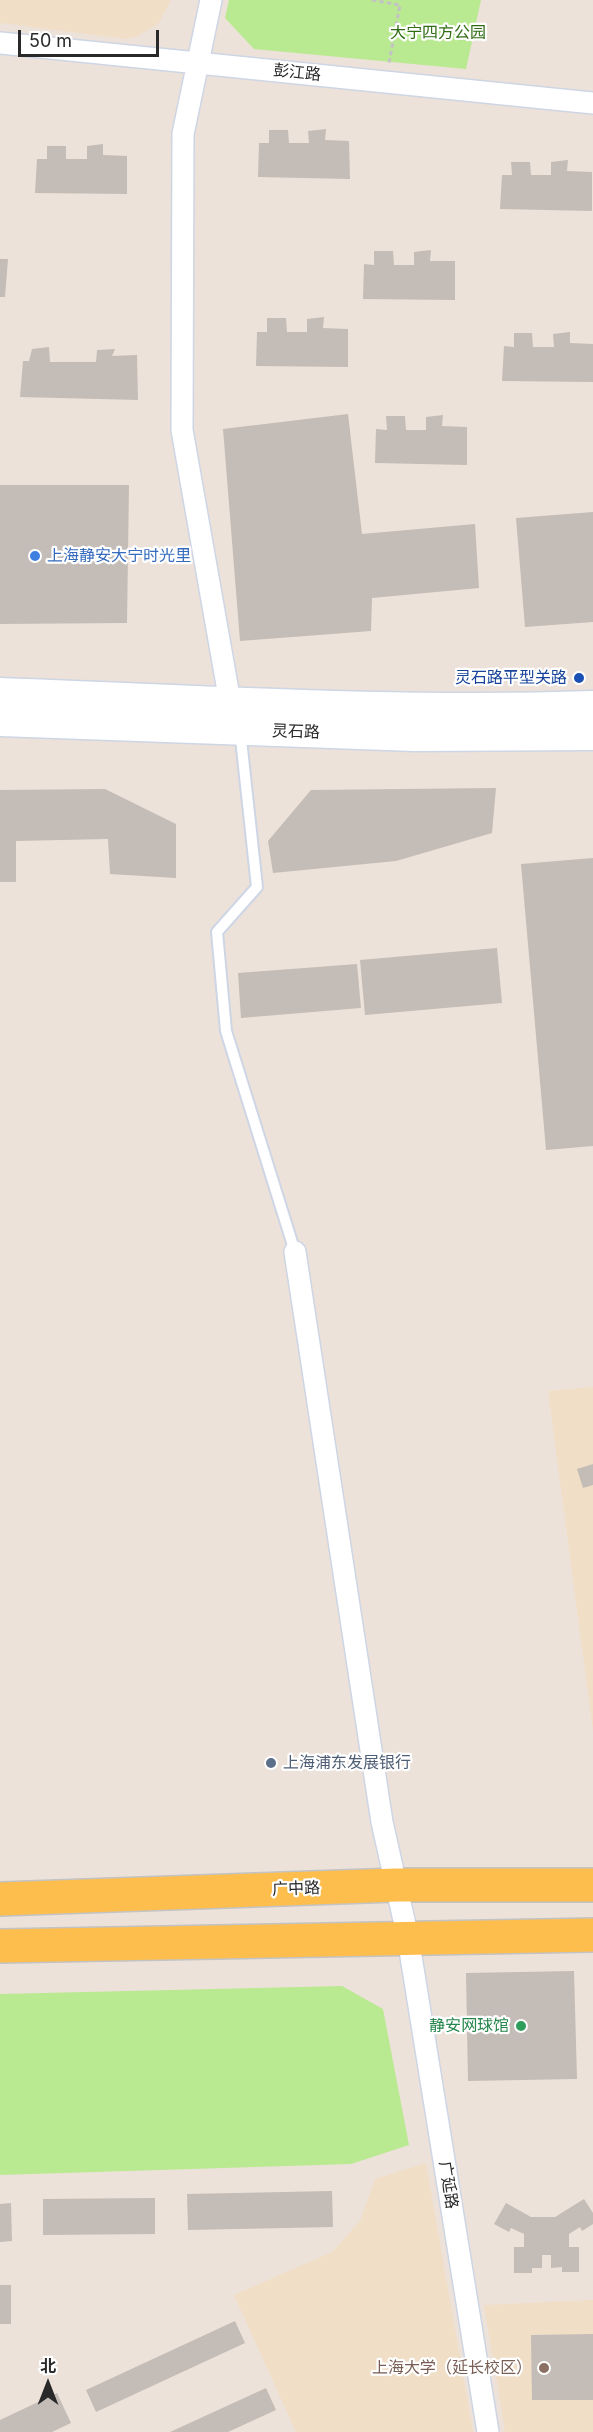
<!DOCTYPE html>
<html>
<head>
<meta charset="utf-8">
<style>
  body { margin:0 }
  #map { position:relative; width:593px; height:2432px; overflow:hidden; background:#ede2d9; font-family:Inter,"Noto Sans SC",sans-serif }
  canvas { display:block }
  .north { position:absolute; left:18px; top:2354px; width:60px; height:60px; -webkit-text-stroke:4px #fff; paint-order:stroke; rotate:0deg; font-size:16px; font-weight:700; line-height:24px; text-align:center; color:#292929 }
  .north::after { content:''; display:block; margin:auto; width:21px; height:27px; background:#292929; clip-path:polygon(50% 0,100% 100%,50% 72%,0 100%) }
  .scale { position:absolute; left:18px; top:30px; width:141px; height:27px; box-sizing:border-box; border:3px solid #292929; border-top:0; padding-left:8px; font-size:18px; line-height:21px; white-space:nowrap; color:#292929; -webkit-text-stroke:4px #fff; paint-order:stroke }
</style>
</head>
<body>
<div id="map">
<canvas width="593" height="2432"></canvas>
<div class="north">北</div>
<div class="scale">50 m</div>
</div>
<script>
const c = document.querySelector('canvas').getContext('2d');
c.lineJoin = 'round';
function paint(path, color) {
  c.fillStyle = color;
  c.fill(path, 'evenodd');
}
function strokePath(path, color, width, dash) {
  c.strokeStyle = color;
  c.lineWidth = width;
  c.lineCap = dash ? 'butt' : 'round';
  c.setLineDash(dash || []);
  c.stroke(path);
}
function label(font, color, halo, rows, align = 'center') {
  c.font = font + ' Inter,"Noto Sans SC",sans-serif';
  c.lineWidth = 4.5;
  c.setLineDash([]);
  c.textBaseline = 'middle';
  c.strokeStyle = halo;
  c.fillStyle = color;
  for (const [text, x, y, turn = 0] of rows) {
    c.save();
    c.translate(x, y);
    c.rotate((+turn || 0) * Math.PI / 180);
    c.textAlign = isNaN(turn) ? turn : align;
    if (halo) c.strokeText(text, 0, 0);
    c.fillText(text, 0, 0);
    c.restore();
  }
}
const education = new Path2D(`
  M0 0H171L159 23 138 36 127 39 0 23Z
  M593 1387V1731L548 1391Z
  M426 2163 473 2432H296L234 2295 332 2252 360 2221 375 2179Z
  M593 2300V2432H505L484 2305Z`);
const green = new Path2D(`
  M229 0H481L466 69 254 49 225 18Z
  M342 1986 383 2009 409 2145 351 2164 0 2175V1994Z`);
const building = new Path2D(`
  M326 129 325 140 349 141 350 179 258 177 259 143H269V130H288L289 143H309L308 131Z
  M103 144V155L127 156V194L35 193 37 159H47V146H66V159H87V146Z
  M568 160 567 171 592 172V211L500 209 502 175H512L511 162H530L531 175H551V162Z
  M431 250 430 261H455V300L363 299 364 264 374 265V251H393L394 265H414V252Z
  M0 259H8L5 297H0Z
  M324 317 323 328 348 329V367L256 366 257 332H267V318H286L287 332H307V319Z
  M570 332V343L593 344V382L502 381 504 346 514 347V333H532L533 347H554L553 334Z
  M49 347 50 362H96L97 350 115 349 112 356 137 355 138 400 20 397 23 361H29L32 349Z
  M348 414 362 534 475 524 479 588 372 598 371 631 240 641 223 429Z
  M443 415 442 426 467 427V465L375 463 376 429 387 430 386 416H405L406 430H426V417Z
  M0 485H129L127 623 0 624Z
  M593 512V622L525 627 516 518Z
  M496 788 492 833 396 861 273 873 268 841 311 790Z
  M105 789 176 824V878L110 874 108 839 16 841V882H0V790Z
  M593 858V1146L546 1150 521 864Z
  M497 948 502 1003 365 1015 360 960Z
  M357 964 361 1008 241 1018 238 973Z
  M593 1464V1485L583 1488 577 1469Z
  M574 1971 577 2079 468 2081 466 1973Z
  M332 2191 333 2227 188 2230 187 2194Z
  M155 2198V2234L43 2235V2199Z
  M584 2199 593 2213V2224L582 2231 580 2227 569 2234V2247H579V2272H562V2267L551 2268V2255H542V2268H532V2273H514V2247H524V2234L511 2228 509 2232 494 2224 506 2203 531 2217H555Z
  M11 2203 12 2241 0 2242V2204Z
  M0 2285H11V2324H0Z
  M235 2321 245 2343 96 2412 86 2390Z
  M593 2334V2400H532L531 2335Z
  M266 2388 276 2410 228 2432H170Z
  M57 2393 71 2423 52 2432H0V2420Z`);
const path = new Path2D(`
  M372 0 400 5 389 63`);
const lane = new Path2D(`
  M240 730 257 887 217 932 226 1031 295 1252`);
const street = new Path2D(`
  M211 0 183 134 182 430 230 702
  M0 43 593 103
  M295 1252 382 1822 408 1938 488 2432`);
const secondary = new Path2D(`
  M0 693C197 700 396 713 593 706
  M0 721 414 736 593 735`);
const primary = new Path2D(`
  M0 1899 396 1885H593
  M0 1946 593 1935`);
const markers = [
  [35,556,6,"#3f7fe0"],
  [579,678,6,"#1a4fb4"],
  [271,1763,6,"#5c6f8a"],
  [521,2026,6,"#2e9e5b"],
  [544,2368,6,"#8d6e63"]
];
const parkNames = [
  ["大宁四方公园",438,33]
];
const streetNames = [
  ["彭江路",297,73,6],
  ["灵石路",296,732,2],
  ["广中路",296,1889,-2],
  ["广延路",448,2185,81]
];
const shopNames = [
  ["上海静安大宁时光里",47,556]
];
const transitNames = [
  ["灵石路平型关路",567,678]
];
const serviceNames = [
  ["上海浦东发展银行",283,1763]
];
const leisureNames = [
  ["静安网球馆",509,2026]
];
const educationNames = [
  ["上海大学（延长校区）",532,2368]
];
paint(education, '#f0dec7');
paint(green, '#b9e990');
paint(building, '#c4bcb6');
strokePath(lane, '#ced5e4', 14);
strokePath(street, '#ced5e4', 24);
strokePath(secondary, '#ced5e4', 33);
strokePath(primary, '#c3c3c3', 36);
strokePath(path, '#c3c3c3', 3, [4.5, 3]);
strokePath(lane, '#fff', 10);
strokePath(street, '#fff', 21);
strokePath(secondary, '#fff', 30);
strokePath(primary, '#fdbe4e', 33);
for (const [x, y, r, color] of markers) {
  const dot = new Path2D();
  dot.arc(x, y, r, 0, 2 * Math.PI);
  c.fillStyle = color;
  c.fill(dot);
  strokePath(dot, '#fff', 2);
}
label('16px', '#316c13', '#fff', parkNames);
label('16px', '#292929', '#fff', streetNames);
label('16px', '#366cbe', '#fff', shopNames, 'left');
label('16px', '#164399', '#fff', transitNames, 'right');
label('16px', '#4e5e75', '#fff', serviceNames, 'left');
label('16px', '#27864d', '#fff', leisureNames, 'right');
label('16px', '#785e54', '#fff', educationNames, 'right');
</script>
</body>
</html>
